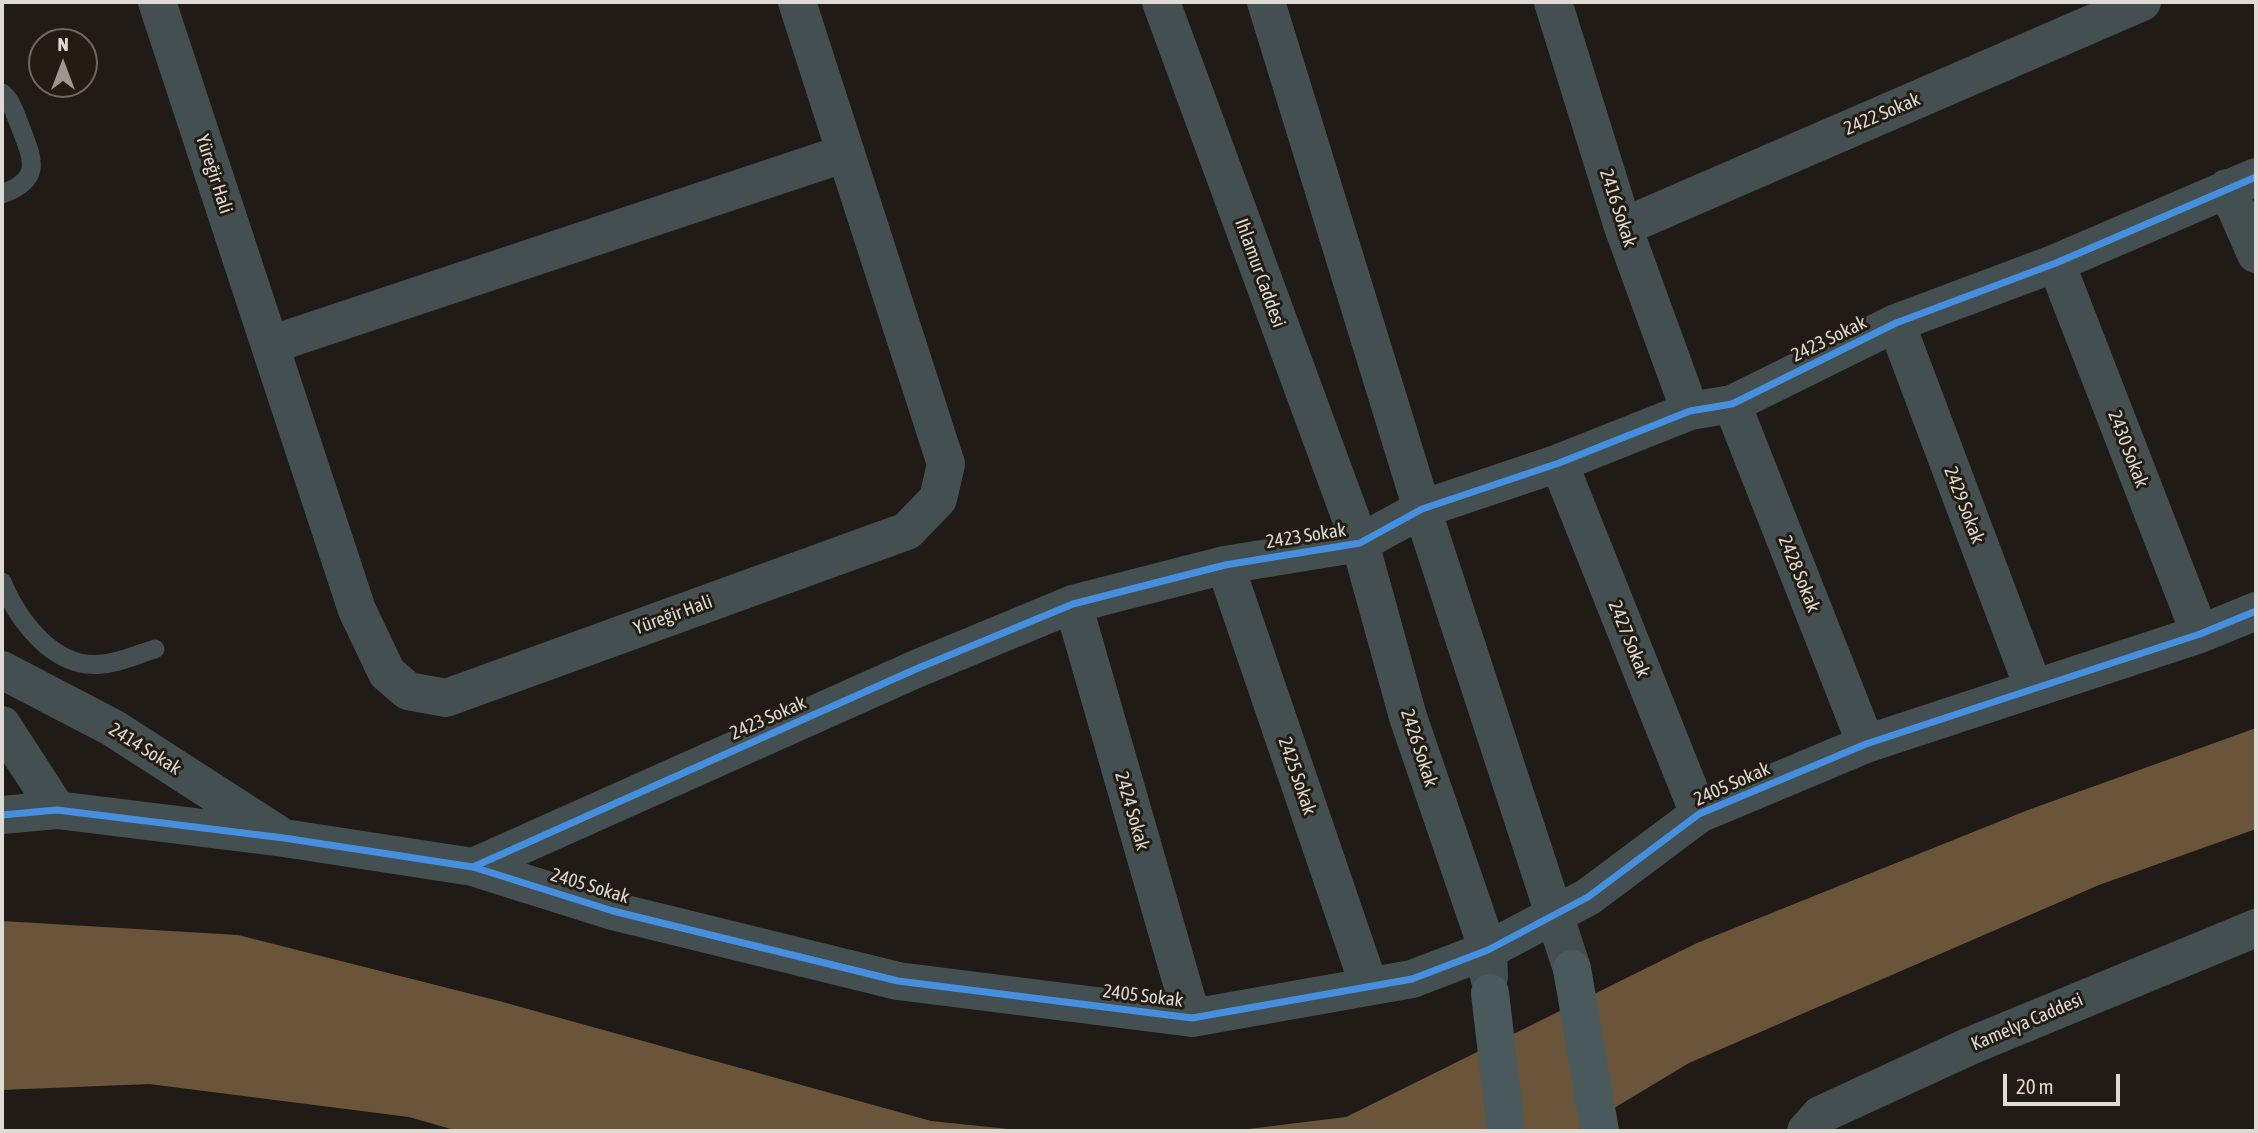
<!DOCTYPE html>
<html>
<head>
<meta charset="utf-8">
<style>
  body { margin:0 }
  #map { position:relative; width:2258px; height:1133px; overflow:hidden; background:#201b16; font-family:"Asap Condensed",sans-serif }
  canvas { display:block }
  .frame { position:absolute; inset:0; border:4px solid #dedad4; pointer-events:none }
  .north { position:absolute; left:28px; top:28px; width:70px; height:70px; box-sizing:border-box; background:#231c13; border:2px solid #6e6860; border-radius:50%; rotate:0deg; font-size:19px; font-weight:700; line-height:28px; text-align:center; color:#dedad4 }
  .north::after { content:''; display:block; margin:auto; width:24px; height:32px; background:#9c9792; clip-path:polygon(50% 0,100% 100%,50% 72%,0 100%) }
  .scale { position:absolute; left:2003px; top:1074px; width:117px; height:32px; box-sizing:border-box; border:4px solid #dedad4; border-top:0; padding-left:9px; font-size:21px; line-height:24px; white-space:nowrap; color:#dedad4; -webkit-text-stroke:5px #231c13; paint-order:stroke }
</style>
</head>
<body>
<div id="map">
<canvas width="2258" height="1133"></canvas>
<div class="frame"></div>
<div class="north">N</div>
<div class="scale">20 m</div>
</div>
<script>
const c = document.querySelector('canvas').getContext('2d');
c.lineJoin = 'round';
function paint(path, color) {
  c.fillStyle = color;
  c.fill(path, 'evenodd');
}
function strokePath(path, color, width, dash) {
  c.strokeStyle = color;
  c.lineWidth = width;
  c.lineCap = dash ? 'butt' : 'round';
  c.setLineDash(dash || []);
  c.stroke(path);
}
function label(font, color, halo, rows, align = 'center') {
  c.font = font + ' "Asap Condensed",sans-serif';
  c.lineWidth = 6;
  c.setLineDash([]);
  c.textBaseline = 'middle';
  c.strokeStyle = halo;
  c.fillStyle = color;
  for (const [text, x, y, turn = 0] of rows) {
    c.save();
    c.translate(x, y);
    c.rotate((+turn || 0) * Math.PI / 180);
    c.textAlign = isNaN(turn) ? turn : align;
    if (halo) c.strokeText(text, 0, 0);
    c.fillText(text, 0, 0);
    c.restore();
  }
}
const water = new Path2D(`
  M2256 728V829L2099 885 1689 1063 1576 1131H1232L1346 1117 1697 943 2028 810Z
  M2 921 238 935 499 1001 931 1121 1028 1131H458L409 1117 149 1084 2 1090Z`);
const service = new Path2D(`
  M2 93C12 101 15 114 20 126 33 160 43 179 2 194
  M2 582C18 620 54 670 102 664 119 663 138 654 155 649`);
const minor = new Path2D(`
  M157 2 357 610 387 673 408 691 446 698 907 531 938 499 946 464 797 2
  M1161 2 1360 543 1408 717 1488 950 1489 977
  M1266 2 1422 509 1572 969
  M1553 2 1623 227 1690 411
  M2227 188 2256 254
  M1623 227 2142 2
  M2056 263 2200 634
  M1896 323 2033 687
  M270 345 846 153
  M1732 404 1866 744
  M1559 463 1699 814
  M1225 565 1369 986
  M1073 604 1192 1018
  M2 670 113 728 276 833
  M2 725 57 810
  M2 815 57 810 284 838 473 867 613 911 898 981 1192 1018 1412 979 1488 950 1588 897 1699 814 1866 744 2200 634 2256 611
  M473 867 916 669 1073 604 1225 565 1360 543 1422 509 1559 463 1690 411 1732 404 1896 323 2056 263 2256 177`);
const tertiary = new Path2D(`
  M1806 1131 1820 1115 1970 1046 2256 928`);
const secondary = new Path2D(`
  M1572 969 1600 1131
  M1490 993 1506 1131`);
const cycleway = new Path2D(`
  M2 815 57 810 284 838 473 867 613 911 898 981 1192 1018 1412 979 1488 950 1588 897 1699 814 1866 744 2200 634 2256 611
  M473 867 916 669 1073 604 1225 565 1360 543 1422 509 1559 463 1690 411 1732 404 1896 323 2056 263 2256 177`);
const streetNames = [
  ["2422 Sokak",1882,114,-23],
  ["Yüreğir Hali",214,174,72],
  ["2416 Sokak",1618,208,72],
  ["Ihlamur Caddesi",1260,273,70],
  ["2423 Sokak",1829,339,-26],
  ["2430 Sokak",2128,449,69],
  ["2429 Sokak",1964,505,69],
  ["2423 Sokak",1306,536,-9],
  ["2428 Sokak",1799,574,68],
  ["Yüreğir Hali",673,615,-20],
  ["2427 Sokak",1629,639,68],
  ["2423 Sokak",768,718,-24],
  ["2426 Sokak",1419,748,72],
  ["2414 Sokak",145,749,32],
  ["2425 Sokak",1297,776,71],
  ["2405 Sokak",1732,784,-24],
  ["2424 Sokak",1132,811,74],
  ["2405 Sokak",590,886,17],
  ["2405 Sokak",1143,996,7],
  ["Kamelya Caddesi",2027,1022,-23]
];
paint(water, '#6a553a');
strokePath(service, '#434f50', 19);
strokePath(minor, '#434f50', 38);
strokePath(tertiary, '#434f50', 38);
strokePath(secondary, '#4a5a5c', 38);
strokePath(cycleway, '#468fdf', 7);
label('19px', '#dedad4', '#231c13', streetNames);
</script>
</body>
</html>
